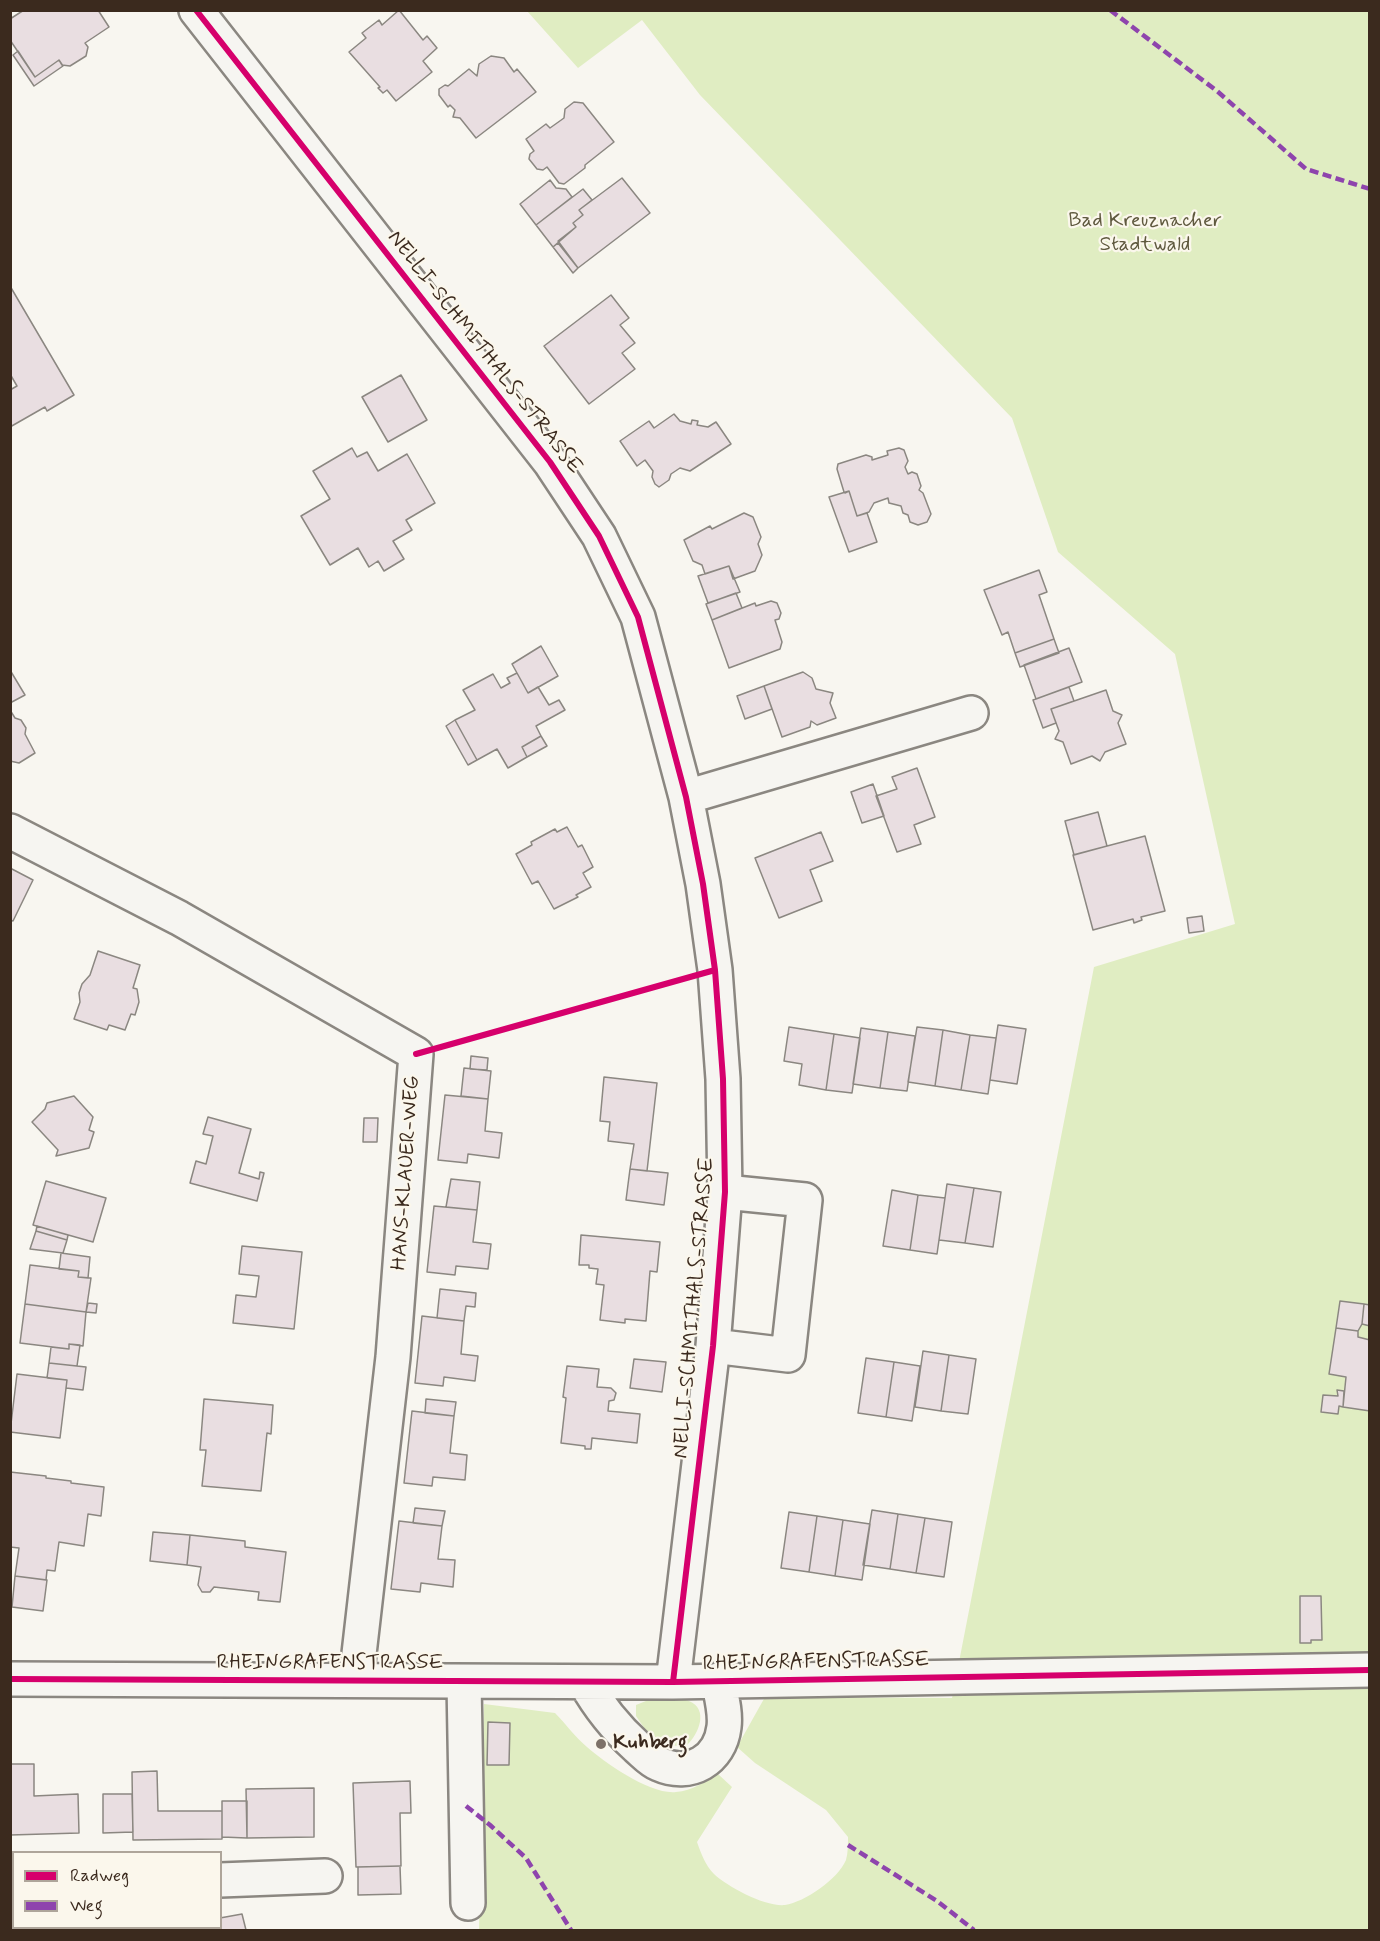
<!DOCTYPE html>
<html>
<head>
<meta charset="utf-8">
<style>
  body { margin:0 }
  #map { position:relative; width:1380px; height:1941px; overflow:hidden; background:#f8f6f0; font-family:Mynerve,sans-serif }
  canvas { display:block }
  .frame { position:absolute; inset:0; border:12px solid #3b2a1e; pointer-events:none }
  .legend { position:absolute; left:12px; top:1851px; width:210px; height:78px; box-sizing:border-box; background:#fbf7ec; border:2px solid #aea59a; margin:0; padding:8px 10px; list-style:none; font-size:18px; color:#3b2a1e }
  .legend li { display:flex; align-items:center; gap:12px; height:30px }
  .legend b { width:30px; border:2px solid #aea59a }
</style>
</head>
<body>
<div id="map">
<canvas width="1380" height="1941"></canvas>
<div class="frame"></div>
<ul class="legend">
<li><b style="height:8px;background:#d6006c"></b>Radweg</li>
<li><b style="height:8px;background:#8e44ad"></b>Weg</li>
</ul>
</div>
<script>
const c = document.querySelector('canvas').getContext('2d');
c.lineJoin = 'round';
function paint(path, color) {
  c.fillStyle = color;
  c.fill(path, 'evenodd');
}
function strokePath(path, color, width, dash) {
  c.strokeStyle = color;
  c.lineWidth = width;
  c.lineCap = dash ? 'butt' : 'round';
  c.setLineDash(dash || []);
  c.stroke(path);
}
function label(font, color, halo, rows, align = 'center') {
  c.font = font + ' Mynerve,sans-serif';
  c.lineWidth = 4.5;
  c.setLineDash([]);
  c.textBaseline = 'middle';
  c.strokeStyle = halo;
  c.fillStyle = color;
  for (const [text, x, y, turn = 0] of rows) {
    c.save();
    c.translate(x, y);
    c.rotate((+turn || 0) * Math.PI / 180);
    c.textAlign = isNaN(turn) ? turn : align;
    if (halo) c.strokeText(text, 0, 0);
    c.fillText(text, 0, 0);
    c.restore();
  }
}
const green = new Path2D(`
  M527 11H1369V1930H479L484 1704 555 1713C566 1724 575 1737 587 1747 605 1763 651 1795 676 1792 692 1791 706 1781 718 1774L732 1787 697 1842C701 1853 705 1865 714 1874 728 1887 765 1907 785 1905 805 1902 838 1879 846 1860 848 1853 848 1844 848 1837L826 1810 755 1763 737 1747 765 1697 952 1698 1094 967 1235 924 1175 654 1058 552 1012 418 700 95 642 20 578 68Z
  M656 1697C666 1698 679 1697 689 1701 709 1709 699 1734 687 1745L670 1746 647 1732 636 1716V1705Z`);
const building = new Path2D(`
  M24 10H98L109 27 85 43 88 47 86 56 70 66 62 65 59 60 35 77 10 40V19Z
  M399 10 423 40 427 36 437 48 423 61 432 72 396 101 387 90 383 93 378 88 380 87 349 52 366 38 362 33 379 20 382 25Z
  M18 51 35 77 59 60 63 66 34 86 13 55Z
  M491 56 504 58 514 72 517 69 536 92 476 138 460 118 453 117 455 110 450 105 448 107 439 95V89L445 85 448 86 469 69 477 76 479 64Z
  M574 102 583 103 614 142 585 165V168L564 184 559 183 547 167 543 170 537 169 529 159 530 154 534 151 526 139 546 124 550 128 564 118 565 109Z
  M622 178 650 213 578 268 558 241 576 227 573 223 583 215 579 210Z
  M550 180 556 188 566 189 572 197 536 225 520 204Z
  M583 189 592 200 579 210 583 215 573 223 576 227 553 247 536 225Z
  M558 243 578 268 573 273 553 247Z
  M10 286 74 395 47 411 45 407 10 427V390L17 386 10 374Z
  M611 295 629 318 620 325 635 343 622 353 635 369 589 404 544 346Z
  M401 375 427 420 388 442 362 397Z
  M674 414 680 421 691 424 692 420 698 421 697 425 708 427 716 422 731 444 690 471 680 468 671 474 669 480 659 487 655 484 652 477 653 471 645 460 637 466 620 441 649 421 654 428Z
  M352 448 357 457 367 452 378 471 407 454 435 503 406 520 412 530 393 541 404 559 384 571 378 561 369 567 358 548 330 565 301 516 330 499 313 471Z
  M899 448 904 450 908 461 905 467 908 474 912 472 917 474 921 486 919 490 923 493 931 514 927 522 918 525 910 522 908 515 903 513 901 506 889 503 888 498 874 503 869 512 857 516 849 491 845 493 844 492 837 469 838 464 866 455 872 457V460L888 455 887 451Z
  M849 491 857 516 867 513 877 542 849 552 829 497Z
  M744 513 753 517 761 537 758 544 762 555 755 571 733 579 729 566 705 574 702 565 693 561 684 540 710 526 712 529Z
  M729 566 740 592 708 603 698 576Z
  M1039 570 1047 592 1039 595 1054 639 1015 653 1008 632 1002 635 984 590Z
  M736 593 742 608 712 620 706 604Z
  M771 601 777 603 781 613 779 619 775 620 782 642 780 649 729 668 712 620 755 603 756 606Z
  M1054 639 1059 653 1020 667 1015 653Z
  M541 646 558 676 528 693 512 664Z
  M1069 648 1082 682 1036 699 1024 665Z
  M10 670 25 695 10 703Z
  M803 672 812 678 816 689 833 693 830 703 836 718 817 725 811 721 810 727 782 737 764 686Z
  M517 673 528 693 538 687 549 705 559 700 565 710 536 726 541 736 522 747 527 757 508 768 497 749 477 760 455 720 475 710 463 690 493 674 501 688 510 683 507 678Z
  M764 686 772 709 745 719 737 696Z
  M1069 687 1074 701 1051 709 1056 723 1043 728 1033 700Z
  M1106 690 1113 711 1122 715 1118 723 1126 744 1105 752 1100 761 1092 756 1071 764 1063 742 1055 739 1059 731 1051 709Z
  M10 710 15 718 21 720 26 728 25 734 35 753 19 763 10 761Z
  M455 720 477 760 468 765 446 726Z
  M541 736 547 746 527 757 522 747Z
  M917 768 935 817 914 825 921 844 897 852 876 796 897 789 892 777Z
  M873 784 884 816 862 823 851 792Z
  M1098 812 1107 846 1074 855 1065 821Z
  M567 827 578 847 582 845 593 867 583 873 591 887 576 895 578 897 554 909 538 881 532 884 516 854 532 845 531 842 555 829 557 832Z
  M821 832 833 861 810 870 822 901 779 918 755 858Z
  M1145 836 1165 911 1141 917 1142 920 1134 923 1133 919 1093 930 1073 855Z
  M10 868 33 880 13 921 10 920Z
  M1202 916 1204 931 1189 933 1187 918Z
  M98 951 140 965 133 988 137 989 139 1002 135 1015 131 1014 125 1030 109 1025 107 1030 74 1019 80 1002 79 993 82 984 90 975Z
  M998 1025 1026 1029 1017 1084 990 1080Z
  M789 1027 834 1034 826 1090 799 1085 802 1064 784 1061Z
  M917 1027 943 1030 935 1086 908 1082Z
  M861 1028 888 1032 880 1088 853 1084Z
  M943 1030 970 1035 961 1090 935 1086Z
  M888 1032 915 1036 907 1091 880 1088Z
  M834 1034 860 1038 852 1093 826 1090Z
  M970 1035 996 1038 988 1094 961 1090Z
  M471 1056 488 1058 487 1070 470 1069Z
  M464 1068 491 1071 488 1099 461 1096Z
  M604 1077 657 1083 647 1171 630 1169 634 1144 608 1141 610 1122 600 1121Z
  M445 1095 488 1099 485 1131 502 1133 499 1158 468 1154 467 1163 438 1160Z
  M74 1096 93 1117 89 1130 94 1132 89 1148 56 1156 58 1150 32 1122 45 1109 47 1103Z
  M208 1117 251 1129 239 1173 259 1179 260 1172 264 1173 257 1201 190 1183 196 1161 206 1164 213 1136 203 1134Z
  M364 1118H378L377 1142H363Z
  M630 1169 668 1173 664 1205 626 1200Z
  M451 1179 480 1182 477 1210 446 1207Z
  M46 1181 106 1198 93 1242 33 1225Z
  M947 1184 974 1188 965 1243 939 1240Z
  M974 1188 1001 1192 993 1247 965 1243Z
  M892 1190 918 1195 910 1250 883 1246Z
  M918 1195 945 1198 937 1254 910 1250Z
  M434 1206 477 1210 473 1242 491 1244 488 1269 456 1266 455 1275 427 1272Z
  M37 1226 68 1235 67 1240 36 1231Z
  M36 1231 67 1240 63 1253 30 1249Z
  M581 1235 660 1242 657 1272 650 1271 646 1321 625 1319V1323L600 1320 604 1285 596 1284 598 1269 589 1268V1265H579Z
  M242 1246 302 1252 294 1329 233 1323 236 1295 256 1297 259 1276 239 1274Z
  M61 1253 90 1257 88 1278 78 1277 79 1271 59 1269Z
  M30 1265 79 1271 78 1277 91 1278 86 1312 25 1304Z
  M440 1289 476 1293 475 1307 466 1306 464 1321 437 1318Z
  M1340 1301 1364 1304 1362 1324 1358 1331 1336 1328Z
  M88 1303 97 1304 96 1313 86 1312Z
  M25 1304 86 1312 83 1346 69 1344V1349L20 1343Z
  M1364 1304 1370 1305V1326L1362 1324Z
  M422 1316 464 1321 461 1354 478 1356 475 1381 444 1377 443 1386 415 1383Z
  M1336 1328 1358 1331V1337L1370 1340V1411L1343 1407 1346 1377 1329 1374Z
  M69 1344 80 1345 77 1366 49 1363 51 1347 69 1349Z
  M923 1351 949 1355 941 1411 915 1407Z
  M949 1355 976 1359 968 1414 941 1411Z
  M866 1358 894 1362 886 1417 858 1413Z
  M634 1359 666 1362 662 1392 630 1388Z
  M894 1362 920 1366 912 1421 886 1417Z
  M49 1363 86 1367 83 1390 66 1388 67 1380 47 1378Z
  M567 1366 599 1369 597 1387 611 1388 616 1393 614 1400 609 1401 608 1411 640 1414 637 1443 592 1438 591 1449H585V1446L561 1443 566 1398 563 1397Z
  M17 1374 67 1380 60 1438 10 1432Z
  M1337 1390 1344 1391 1343 1407 1339 1406 1338 1414 1321 1412 1323 1395 1338 1396Z
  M204 1399 273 1405 271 1434 267 1433 261 1491 202 1486 206 1450H200Z
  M426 1399 456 1402 454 1416 425 1413Z
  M412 1411 454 1416 450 1453 467 1455 465 1480 433 1477 432 1486 404 1483Z
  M10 1472 46 1476V1478L71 1481V1483L104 1487 101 1516 88 1514 84 1546 59 1542 55 1571 47 1570 46 1580 15 1576 19 1548 10 1547Z
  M415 1508 445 1511 442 1526 413 1523Z
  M872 1510 898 1514 890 1569 863 1565Z
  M789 1512 817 1516 809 1572 781 1568Z
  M898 1514 925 1518 916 1573 890 1569Z
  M817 1516 843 1520 835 1576 809 1572Z
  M925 1518 952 1522 944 1577 916 1573Z
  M843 1520 870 1524 862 1580 835 1576Z
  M399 1521 442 1526 438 1559 455 1560 453 1587 421 1583 420 1592 391 1589Z
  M153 1532 190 1535 187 1565 150 1561Z
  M190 1535 245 1541V1547L286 1552 280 1602 258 1600 259 1592 214 1587 210 1592H202L198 1585 201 1567 187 1565Z
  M15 1576 47 1580 43 1611 12 1607Z
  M1300 1596H1321L1322 1640H1311V1643H1300Z
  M488 1722 510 1723 509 1765H487Z
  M10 1764H34V1796L78 1794 79 1833 10 1835Z
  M157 1771 158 1811H222V1839L133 1840 132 1772Z
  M410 1781 411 1813H400L401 1866 356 1867 353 1783Z
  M314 1788V1837L247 1838 246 1789Z
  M103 1794H132L133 1832 103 1833Z
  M222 1801H247V1838L222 1837Z
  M400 1866 401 1894 358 1895V1867Z
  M242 1914 246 1930H174L187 1928H220V1918Z
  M10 1917H14V1928H66V1930H10Z`);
const path = new Path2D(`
  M447 1045 683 979`);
const minor = new Path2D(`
  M196 10 550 462 599 536 638 617 686 797 703 884 715 970 723 1079 725 1192 713 1346 673 1682
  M686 797 971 713
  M10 831 179 918 416 1054 393 1357 356 1680
  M713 1346 788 1355 805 1200 725 1192
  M10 1679 673 1682 1370 1670
  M464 1682 468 1903
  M585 1682C599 1707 616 1728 637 1747 644 1753 651 1761 659 1764 690 1778 720 1760 724 1727 726 1712 721 1695 718 1680
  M10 1874 14 1875
  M220 1880 325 1876
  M129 1930 130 1928`);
const quiet = new Path2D(`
  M1110 10 1217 91 1306 169 1370 189
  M466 1806 490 1825 526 1858 571 1930
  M848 1845 937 1901 974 1930`);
const cycleway = new Path2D(`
  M196 10 550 462 599 536 638 617 686 797 703 884 715 970 723 1079 725 1192 713 1346 673 1682
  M416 1054 715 970
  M10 1679 673 1682 1370 1670`);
const markers = [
  [601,1744,6,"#7d7168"]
];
const parkNames = [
  ["Bad Kreuznacher",1145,222],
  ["Stadtwald",1145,246]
];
const streetNames = [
  ["NELLI-SCHMITHALS-STRASSE",484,353,52],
  ["HANS-KLAUER-WEG",407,1173,-86],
  ["NELLI-SCHMITHALS-STRASSE",695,1308,-85],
  ["RHEINGRAFENSTRASSE",816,1663,-1],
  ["RHEINGRAFENSTRASSE",330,1664]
];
const poiNames = [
  ["Kuhberg",613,1744]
];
paint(green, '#e0edc2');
paint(building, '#e9dee1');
strokePath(building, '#8b8781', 1.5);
strokePath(minor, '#8b8781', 38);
strokePath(path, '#b3b0ac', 4, [6, 4.5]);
strokePath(minor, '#f6f5f1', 33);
strokePath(quiet, '#8e44ad', 4.5, [9, 4.5]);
strokePath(cycleway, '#d6006c', 6);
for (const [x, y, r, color] of markers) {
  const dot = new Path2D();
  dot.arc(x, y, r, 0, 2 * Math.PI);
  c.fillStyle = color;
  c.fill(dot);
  strokePath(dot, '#fbf7ec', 2);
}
label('21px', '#5f593e', '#fbf7ec', parkNames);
label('21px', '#3b2a1e', '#fbf7ec', streetNames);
label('bold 21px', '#3b2a1e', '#fbf7ec', poiNames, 'left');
</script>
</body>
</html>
